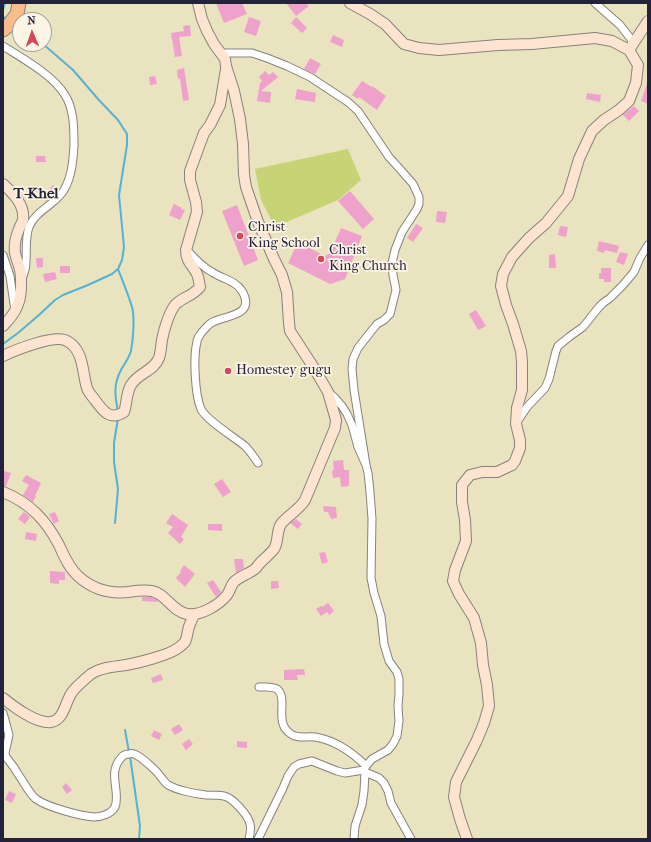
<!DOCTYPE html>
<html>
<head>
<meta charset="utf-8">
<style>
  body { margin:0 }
  #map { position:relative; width:651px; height:842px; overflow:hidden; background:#eae3c0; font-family:"IM FELL French Canon",serif }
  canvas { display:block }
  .frame { position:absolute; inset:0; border:4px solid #22223b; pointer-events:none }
  .north { position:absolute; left:12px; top:12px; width:40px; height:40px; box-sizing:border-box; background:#fcf5e5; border:1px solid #a5a1a1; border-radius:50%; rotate:358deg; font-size:11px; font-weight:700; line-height:16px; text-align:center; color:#22223b }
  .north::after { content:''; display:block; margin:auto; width:14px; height:18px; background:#d1495b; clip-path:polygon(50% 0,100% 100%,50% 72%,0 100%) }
</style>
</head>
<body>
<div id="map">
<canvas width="651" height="842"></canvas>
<div class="frame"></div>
<div class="north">N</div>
</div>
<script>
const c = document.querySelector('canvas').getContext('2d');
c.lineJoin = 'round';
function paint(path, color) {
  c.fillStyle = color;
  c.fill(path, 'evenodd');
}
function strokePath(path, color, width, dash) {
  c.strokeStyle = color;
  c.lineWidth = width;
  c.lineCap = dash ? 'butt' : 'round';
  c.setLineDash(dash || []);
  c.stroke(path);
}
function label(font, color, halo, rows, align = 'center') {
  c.font = font + ' "IM FELL French Canon",serif';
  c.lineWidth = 3.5;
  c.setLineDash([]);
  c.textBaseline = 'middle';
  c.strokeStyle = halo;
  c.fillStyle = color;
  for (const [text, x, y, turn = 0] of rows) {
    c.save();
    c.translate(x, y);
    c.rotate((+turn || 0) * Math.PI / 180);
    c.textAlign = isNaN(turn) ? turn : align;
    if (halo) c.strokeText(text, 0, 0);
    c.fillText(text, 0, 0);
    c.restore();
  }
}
const green = new Path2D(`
  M348 149 361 180 338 200 275 227 261 200 255 169Z`);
const stream = new Path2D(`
  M3 10 5 3
  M3 17 5 18
  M17 26 20 28
  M3 344 18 333 39 315 55 300 63 295 88 285 112 274 118 269 122 260 124 247 119 195 127 145V134L118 120 98 99 73 70 43 44
  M118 412C115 396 113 385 121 370 125 363 129 358 131 351 133 340 135 317 132 307 128 294 123 282 118 269
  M115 523 118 489 114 462V443L118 418
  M125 730 129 752
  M130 756 140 826 139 839`);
const building = new Path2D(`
  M216 3H242L247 14 224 23Z
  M286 3H305L309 6 296 16Z
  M249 17 261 21 256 36 244 32Z
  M296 17 307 28 302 33 291 23Z
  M190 25 191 36 179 37 182 56 175 57 171 33 184 31 183 26Z
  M333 35 344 40 342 47 330 42Z
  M310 58 321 64 315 74 304 69Z
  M184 68 189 100 183 101 180 78 178 79 177 70Z
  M265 71 269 75 273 72 278 77 261 91 271 92 270 103 257 101 260 83 262 81 259 77Z
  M155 76 157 84 150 85 149 77Z
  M362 81 372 87V86L386 96 377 110 359 97 358 99 352 95Z
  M647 84H648V104L641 101Z
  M297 89 316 93 315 102 295 99Z
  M587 93 601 95 600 102 586 99Z
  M634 106 639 111 629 121 623 115Z
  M36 156H45L46 162H36Z
  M53 185 58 190 46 201 42 197Z
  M350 191 374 219 363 229 338 201Z
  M174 204 182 208 181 209 185 210 180 220 169 215Z
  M237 205 258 260 244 266 222 211Z
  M437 211 447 212 445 223 436 222Z
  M416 224 423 228 413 242 407 238Z
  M560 226 568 227 566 237 558 235Z
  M341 228 362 236 345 279 330 284 288 263 298 242 325 256 330 253Z
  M599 241 619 246 617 253 605 250 604 253 597 251Z
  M620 252 628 254 624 265 616 262Z
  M555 254 556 268H549V255Z
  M36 258H43V267L37 268Z
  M60 266H70V273H60Z
  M601 268H611V282H604V279H599V273H601Z
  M55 272 57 279 45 282 43 274Z
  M476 310 486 326 478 330 469 314Z
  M343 460 344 470H349V486L341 487 340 477 333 478 332 471 334 470 333 461Z
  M4 471 11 473 6 486H3V475Z
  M26 475 41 483 35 496H36L33 502 23 495 29 485 22 481Z
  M222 479 231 492 223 497 214 484Z
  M323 506 336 507 337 518 331 519 328 512H324Z
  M24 512 30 517 25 524 18 519Z
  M55 512 59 521 54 524 49 514Z
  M172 514 188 525 181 537 184 539 180 544 168 533 173 527 166 523Z
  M296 519 302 524 298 529 290 523Z
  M208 524H222V531L208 530Z
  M26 532 37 534 36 541 25 539Z
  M325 552 328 562 322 564 319 553Z
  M234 559H243L244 568 236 573Z
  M184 565 195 574 185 587 176 578 181 572 180 571Z
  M50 571 65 572V580H59V584L50 583Z
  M213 580 221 592 216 597 207 583Z
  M271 581H278L279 588 271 589Z
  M142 597H151L157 600V602L142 601Z
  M328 603 334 611 329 615 327 612 321 616 316 609 321 606 322 607Z
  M304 669 305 675H297L298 680H284V670Z
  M161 674 163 680 153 683 151 678Z
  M179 724 183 730 175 735 171 729Z
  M154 730 162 734 159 740 151 736Z
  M189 739 193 744 186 750 182 744Z
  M237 741 247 742V748L237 747Z
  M66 783 72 790 67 794 62 787Z
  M9 791 16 794 12 803 5 800Z`);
const street = new Path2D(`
  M595 3 620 25 634 43
  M3 46C22 58 53 75 65 95 74 109 74 129 74 145 73 161 72 176 64 190 55 205 36 210 29 227 24 241 28 256 25 270 24 273 23 276 22 279
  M221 53H252L267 58 287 66 310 77 348 102 358 111 389 157 399 168 413 184 419 197V204L417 209 402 232 395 250 392 263 393 275 396 290 390 314 384 320 377 324 369 334 358 348 353 359 352 369 354 390 366 465
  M187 250C194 258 202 267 212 272 222 279 235 280 242 291 257 317 223 315 211 323 208 325 205 329 202 332 200 335 197 338 197 342 193 357 195 395 201 409 206 420 234 437 245 446 250 451 254 457 258 463
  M3 255 10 276 15 311
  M328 392 335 398 342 406 347 414 352 425 358 447 366 465 368 473 370 492 372 519 371 578 374 593 381 616 384 644 389 661 397 672 399 679V694L398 706 399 721 397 736 393 744 388 750 372 759 366 766 364 770 365 772 379 778 384 783 388 791 391 803 411 839
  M517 422 527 407 545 388 549 379 556 351 558 346 569 337 583 327 599 307 603 303 610 298 623 285 634 272 640 258 648 245
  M259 687C264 687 272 686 277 689 289 698 273 723 291 734 297 739 308 736 315 737 334 740 352 752 366 766
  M3 713 9 735 5 753 6 757C11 763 16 770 20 777 25 784 29 793 36 799 47 807 80 816 94 817 101 817 111 814 115 807 121 792 107 773 121 758 123 755 126 754 129 754 132 753 135 754 138 756 142 758 157 771 160 776 163 779 164 782 168 785 177 790 195 794 206 795 212 795 218 795 224 796 233 798 248 815 250 824 251 828 250 835 249 839
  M258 839 283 788 288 776 294 767 299 764 312 761 337 771 345 773 364 770
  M354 839 355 826 362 805 364 791 365 772`);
const secondary = new Path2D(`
  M350 3 370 14 385 24 404 44 419 48 439 50 498 45 532 44 595 38 612 41 629 50 638 65 636 83 629 101 619 110 604 120 592 131 579 159 568 196 546 223 529 238 512 257 503 274 501 286 506 305 513 324 521 351 522 362V390L517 408 516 424 520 440V448L515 461 512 465 497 472H482L470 475 462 485V502L465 520 466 541 455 570 453 581 459 594 474 618 481 643 483 665 487 685 489 706 484 723 477 740 456 782 454 797 460 819 467 839
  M629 50 648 21
  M3 184C13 193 25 205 23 220 22 223 20 226 19 229 16 236 14 245 15 253 16 259 19 264 20 270 21 274 21 278 21 282 22 301 16 313 3 326
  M3 356C15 350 55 334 67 341 84 350 82 372 87 388 88 392 92 396 95 400 103 411 110 421 124 412 127 404 126 393 131 385 138 373 154 371 159 358 161 352 161 346 162 340 164 329 169 313 175 305 182 297 192 297 200 287 199 283 199 278 197 274 192 264 186 262 186 250L197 212 196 202 190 180V171L204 133 210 125 220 105 226 69
  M3 492C30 503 46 520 59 545 64 556 69 568 78 576 92 589 108 594 128 592 135 591 145 590 152 591 165 593 173 612 187 614 201 616 219 605 227 595 230 591 231 585 234 582 240 576 249 574 255 569 257 567 259 564 261 562 265 558 270 554 274 549 279 541 276 532 281 524 288 515 299 510 305 500L335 428 336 420 328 392 314 368 290 331 289 323 287 292 282 275 274 259 258 222 246 187 244 175 243 144 240 119 234 91 226 66 225 59 214 44 207 31 202 19 198 3
  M3 698C14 707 37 724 51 722 65 720 65 700 73 691 78 685 85 679 91 674 101 667 114 667 126 665 137 663 170 655 178 648 180 647 183 644 185 642 188 636 187 630 190 624 191 621 193 617 195 614`);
const highway = new Path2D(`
  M3 30 8 26 17 14 19 3`);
const markers = [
  [240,236,4,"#d1495b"],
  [321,259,4,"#d1495b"],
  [228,371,4,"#d1495b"]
];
const poiNames = [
  ["Christ",248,228],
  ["King School",248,244],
  ["Christ",329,251],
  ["King Church",329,267],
  ["Homestey gugu",236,371]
];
const neighbourhoodNames = [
  ["T-Khel",36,194]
];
paint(green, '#c7d475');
strokePath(stream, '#55b2d3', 2);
paint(building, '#eea1cb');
strokePath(street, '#86827e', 9);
strokePath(secondary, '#86827e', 12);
strokePath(highway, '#86827e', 15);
strokePath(street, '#fff', 7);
strokePath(secondary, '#fde4d0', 10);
strokePath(highway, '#f9bc8a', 13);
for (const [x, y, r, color] of markers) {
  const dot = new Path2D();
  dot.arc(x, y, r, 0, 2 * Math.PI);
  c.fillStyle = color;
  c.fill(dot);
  strokePath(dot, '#fcf5e5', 1.5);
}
label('14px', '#22223b', '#fcf5e5', poiNames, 'left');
label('bold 15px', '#22223b', '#fcf5e5', neighbourhoodNames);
</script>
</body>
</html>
